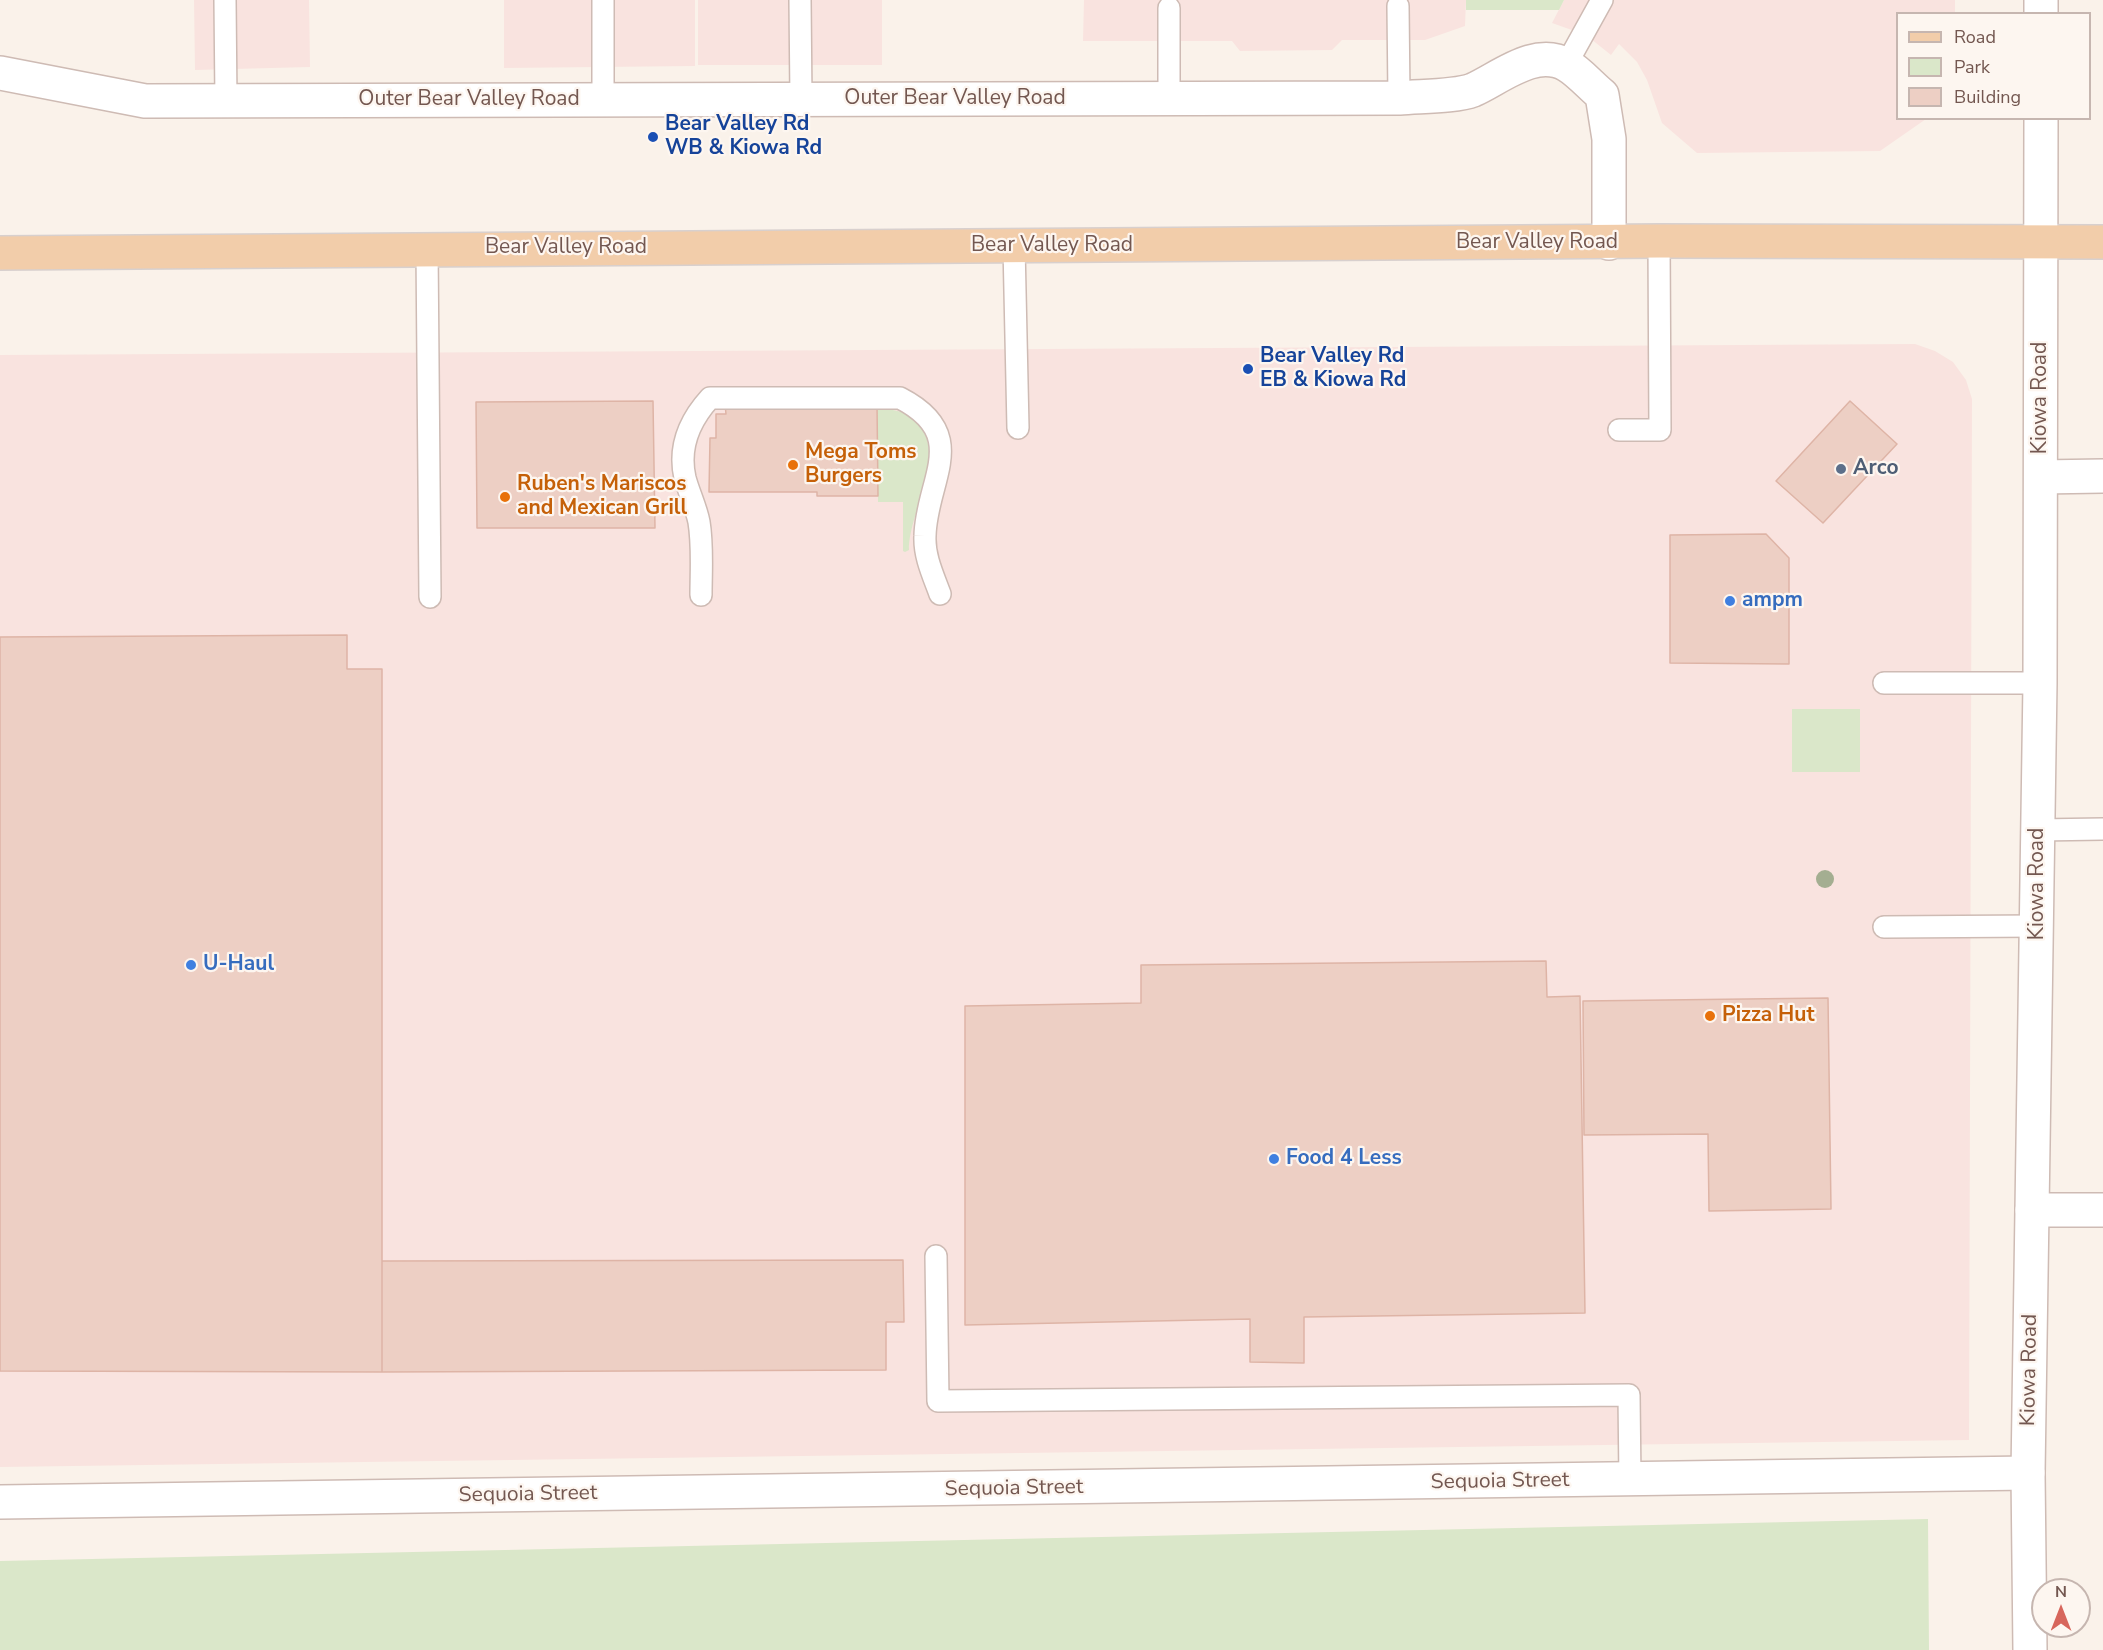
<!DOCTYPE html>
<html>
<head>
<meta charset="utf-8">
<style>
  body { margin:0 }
  #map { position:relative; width:2103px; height:1650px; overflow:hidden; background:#faf2ea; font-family:"Nunito Sans",sans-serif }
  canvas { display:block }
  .legend { position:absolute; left:1896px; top:12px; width:195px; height:108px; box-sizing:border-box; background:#fdf6f0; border:2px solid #c6b6b0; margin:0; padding:8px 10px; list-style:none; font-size:18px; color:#735750 }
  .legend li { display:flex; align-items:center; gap:12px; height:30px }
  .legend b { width:30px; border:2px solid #c6b6b0 }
  .north { position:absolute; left:2031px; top:1578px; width:60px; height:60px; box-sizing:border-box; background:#fdf6f0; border:2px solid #c6b6b0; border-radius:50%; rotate:0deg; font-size:16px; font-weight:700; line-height:24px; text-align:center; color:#735750 }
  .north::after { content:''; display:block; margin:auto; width:21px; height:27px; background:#d7665c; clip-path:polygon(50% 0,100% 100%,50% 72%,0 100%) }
</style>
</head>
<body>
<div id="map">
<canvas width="2103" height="1650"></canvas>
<ul class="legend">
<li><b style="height:8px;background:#f2cdaa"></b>Road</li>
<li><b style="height:16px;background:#dae7c9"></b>Park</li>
<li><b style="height:16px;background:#edcfc4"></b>Building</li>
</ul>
<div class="north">N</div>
</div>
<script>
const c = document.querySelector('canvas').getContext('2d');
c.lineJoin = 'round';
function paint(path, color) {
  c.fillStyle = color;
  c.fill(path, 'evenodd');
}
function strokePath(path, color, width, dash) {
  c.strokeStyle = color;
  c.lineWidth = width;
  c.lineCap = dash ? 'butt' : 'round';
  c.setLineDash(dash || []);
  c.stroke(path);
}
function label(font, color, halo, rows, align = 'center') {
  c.font = font + ' "Nunito Sans",sans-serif';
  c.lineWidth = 4.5;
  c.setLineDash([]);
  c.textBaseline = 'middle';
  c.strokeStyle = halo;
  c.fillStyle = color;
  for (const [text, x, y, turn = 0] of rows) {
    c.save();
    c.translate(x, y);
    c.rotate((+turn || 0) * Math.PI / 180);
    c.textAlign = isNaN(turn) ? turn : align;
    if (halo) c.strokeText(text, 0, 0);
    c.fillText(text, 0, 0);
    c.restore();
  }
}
const commercial = new Path2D(`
  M194 0H309L310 67 195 70Z
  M504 0H695V66L504 68Z
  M698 0H882V65H698Z
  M1084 0H1466L1465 26 1425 40H1342L1332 50 1240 51 1232 41H1083Z
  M1564 0H1955V13L1898 14V118L1926 119 1880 151 1697 153 1662 123 1647 80 1637 62 1619 44 1611 55 1586 35 1552 23Z
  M1915 344 1935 351 1953 362 1966 380 1972 399 1969 1440 0 1467V355Z`);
const green = new Path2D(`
  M1466 0H1564L1559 10H1466Z
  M877 409C892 409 904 410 915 421 950 453 909 510 909 550L905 552 903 551V502H878Z
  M1792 709H1860V772H1792Z
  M1928 1519 1929 1650H0V1561Z`);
const building = new Path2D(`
  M653 401 655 528H477L476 402Z
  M1850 401 1897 444 1823 523 1776 481Z
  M877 403 878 496H817V492H709L710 438H716V414H726L725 404Z
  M1766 534 1789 558V664L1670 663V535Z
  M347 635V669H382V1372L0 1371V637Z
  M1546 961 1547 997 1580 996 1585 1313 1304 1317V1363L1250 1362V1319L965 1325V1006L1141 1003V965Z
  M1828 998 1831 1209 1709 1211 1708 1134 1584 1135 1583 1001Z
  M903 1260 904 1322H886V1370L382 1372V1261Z`);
const service = new Path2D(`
  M225 0 226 101
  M800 0 801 99
  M1398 6 1399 98
  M1169 8V98
  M1566 65 1602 0
  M603 100V0
  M1014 246 1018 428
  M427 248 430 597
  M1619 430H1660L1659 241
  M701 595C701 571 703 546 699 522 696 507 689 493 685 478 678 447 690 420 710 398H900C972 435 926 480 925 536 924 556 933 575 940 594
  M1884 683H2040
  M2038 830 2103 829
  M1884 927 2038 926
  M936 1256 938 1401 1629 1395 1630 1481`);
const minor = new Path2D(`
  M0 73 145 101 1399 98C1419 96 1455 97 1473 90 1500 78 1535 47 1567 65 1579 72 1591 86 1602 95L1609 139V243
  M2041 477 2103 476
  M2032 1210H2103
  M0 1502 2028 1473`);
const tertiary = new Path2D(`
  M2041 14V0
  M2030 1650 2028 1473 2040 683 2041 118`);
const primary = new Path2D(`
  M0 253 1659 241 2103 242`);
const trees = [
  [1825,879]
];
const markers = [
  [653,137,6,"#1a4fb4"],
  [1248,369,6,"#1a4fb4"],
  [793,465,6,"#e8710a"],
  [1841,469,6,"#5c6f8a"],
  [505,497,6,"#e8710a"],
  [1730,601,6,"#3f7fe0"],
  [191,965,6,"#3f7fe0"],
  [1710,1016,6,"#e8710a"],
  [1274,1159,6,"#3f7fe0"]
];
const streetNames = [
  ["Outer Bear Valley Road",955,99],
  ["Outer Bear Valley Road",469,100],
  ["Bear Valley Road",1537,243],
  ["Bear Valley Road",1052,246],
  ["Bear Valley Road",566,248],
  ["Kiowa Road",2041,398,-90],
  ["Kiowa Road",2038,884,-90],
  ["Kiowa Road",2030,1370,-89],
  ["Sequoia Street",1500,1482,-1],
  ["Sequoia Street",1014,1489,-1],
  ["Sequoia Street",528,1495,-1]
];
const transitNames = [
  ["Bear Valley Rd",665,125],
  ["WB & Kiowa Rd",665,149],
  ["Bear Valley Rd",1260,357],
  ["EB & Kiowa Rd",1260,381]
];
const foodNames = [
  ["Mega Toms",805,453],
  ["Burgers",805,477],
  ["Ruben's Mariscos",517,485],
  ["and Mexican Grill",517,509],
  ["Pizza Hut",1722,1016]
];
const serviceNames = [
  ["Arco",1853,469]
];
const shopNames = [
  ["ampm",1742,601],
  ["U-Haul",203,965],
  ["Food 4 Less",1286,1159]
];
paint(commercial, '#f9e3df');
paint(green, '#dae7c9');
paint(building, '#edcfc4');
strokePath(building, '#deb4a6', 1.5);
strokePath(service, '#cebbb4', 24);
strokePath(minor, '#cebbb4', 36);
strokePath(tertiary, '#cebbb4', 36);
strokePath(primary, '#d8d0ce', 36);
strokePath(service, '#fff', 21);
strokePath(minor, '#fff', 33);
strokePath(tertiary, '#fff', 33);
strokePath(primary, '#f2cdaa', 33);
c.fillStyle = '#a4ae91';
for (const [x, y] of trees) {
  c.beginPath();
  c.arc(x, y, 9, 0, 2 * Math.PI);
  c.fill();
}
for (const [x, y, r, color] of markers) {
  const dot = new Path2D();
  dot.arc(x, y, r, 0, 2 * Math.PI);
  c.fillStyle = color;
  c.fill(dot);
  strokePath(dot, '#fdf6f0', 2);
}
label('21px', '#735750', '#fdf6f0', streetNames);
label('bold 21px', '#164399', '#fdf6f0', transitNames, 'left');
label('bold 21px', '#c56008', '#fdf6f0', foodNames, 'left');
label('bold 21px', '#4e5e75', '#fdf6f0', serviceNames, 'left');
label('bold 21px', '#366cbe', '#fdf6f0', shopNames, 'left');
</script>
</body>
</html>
